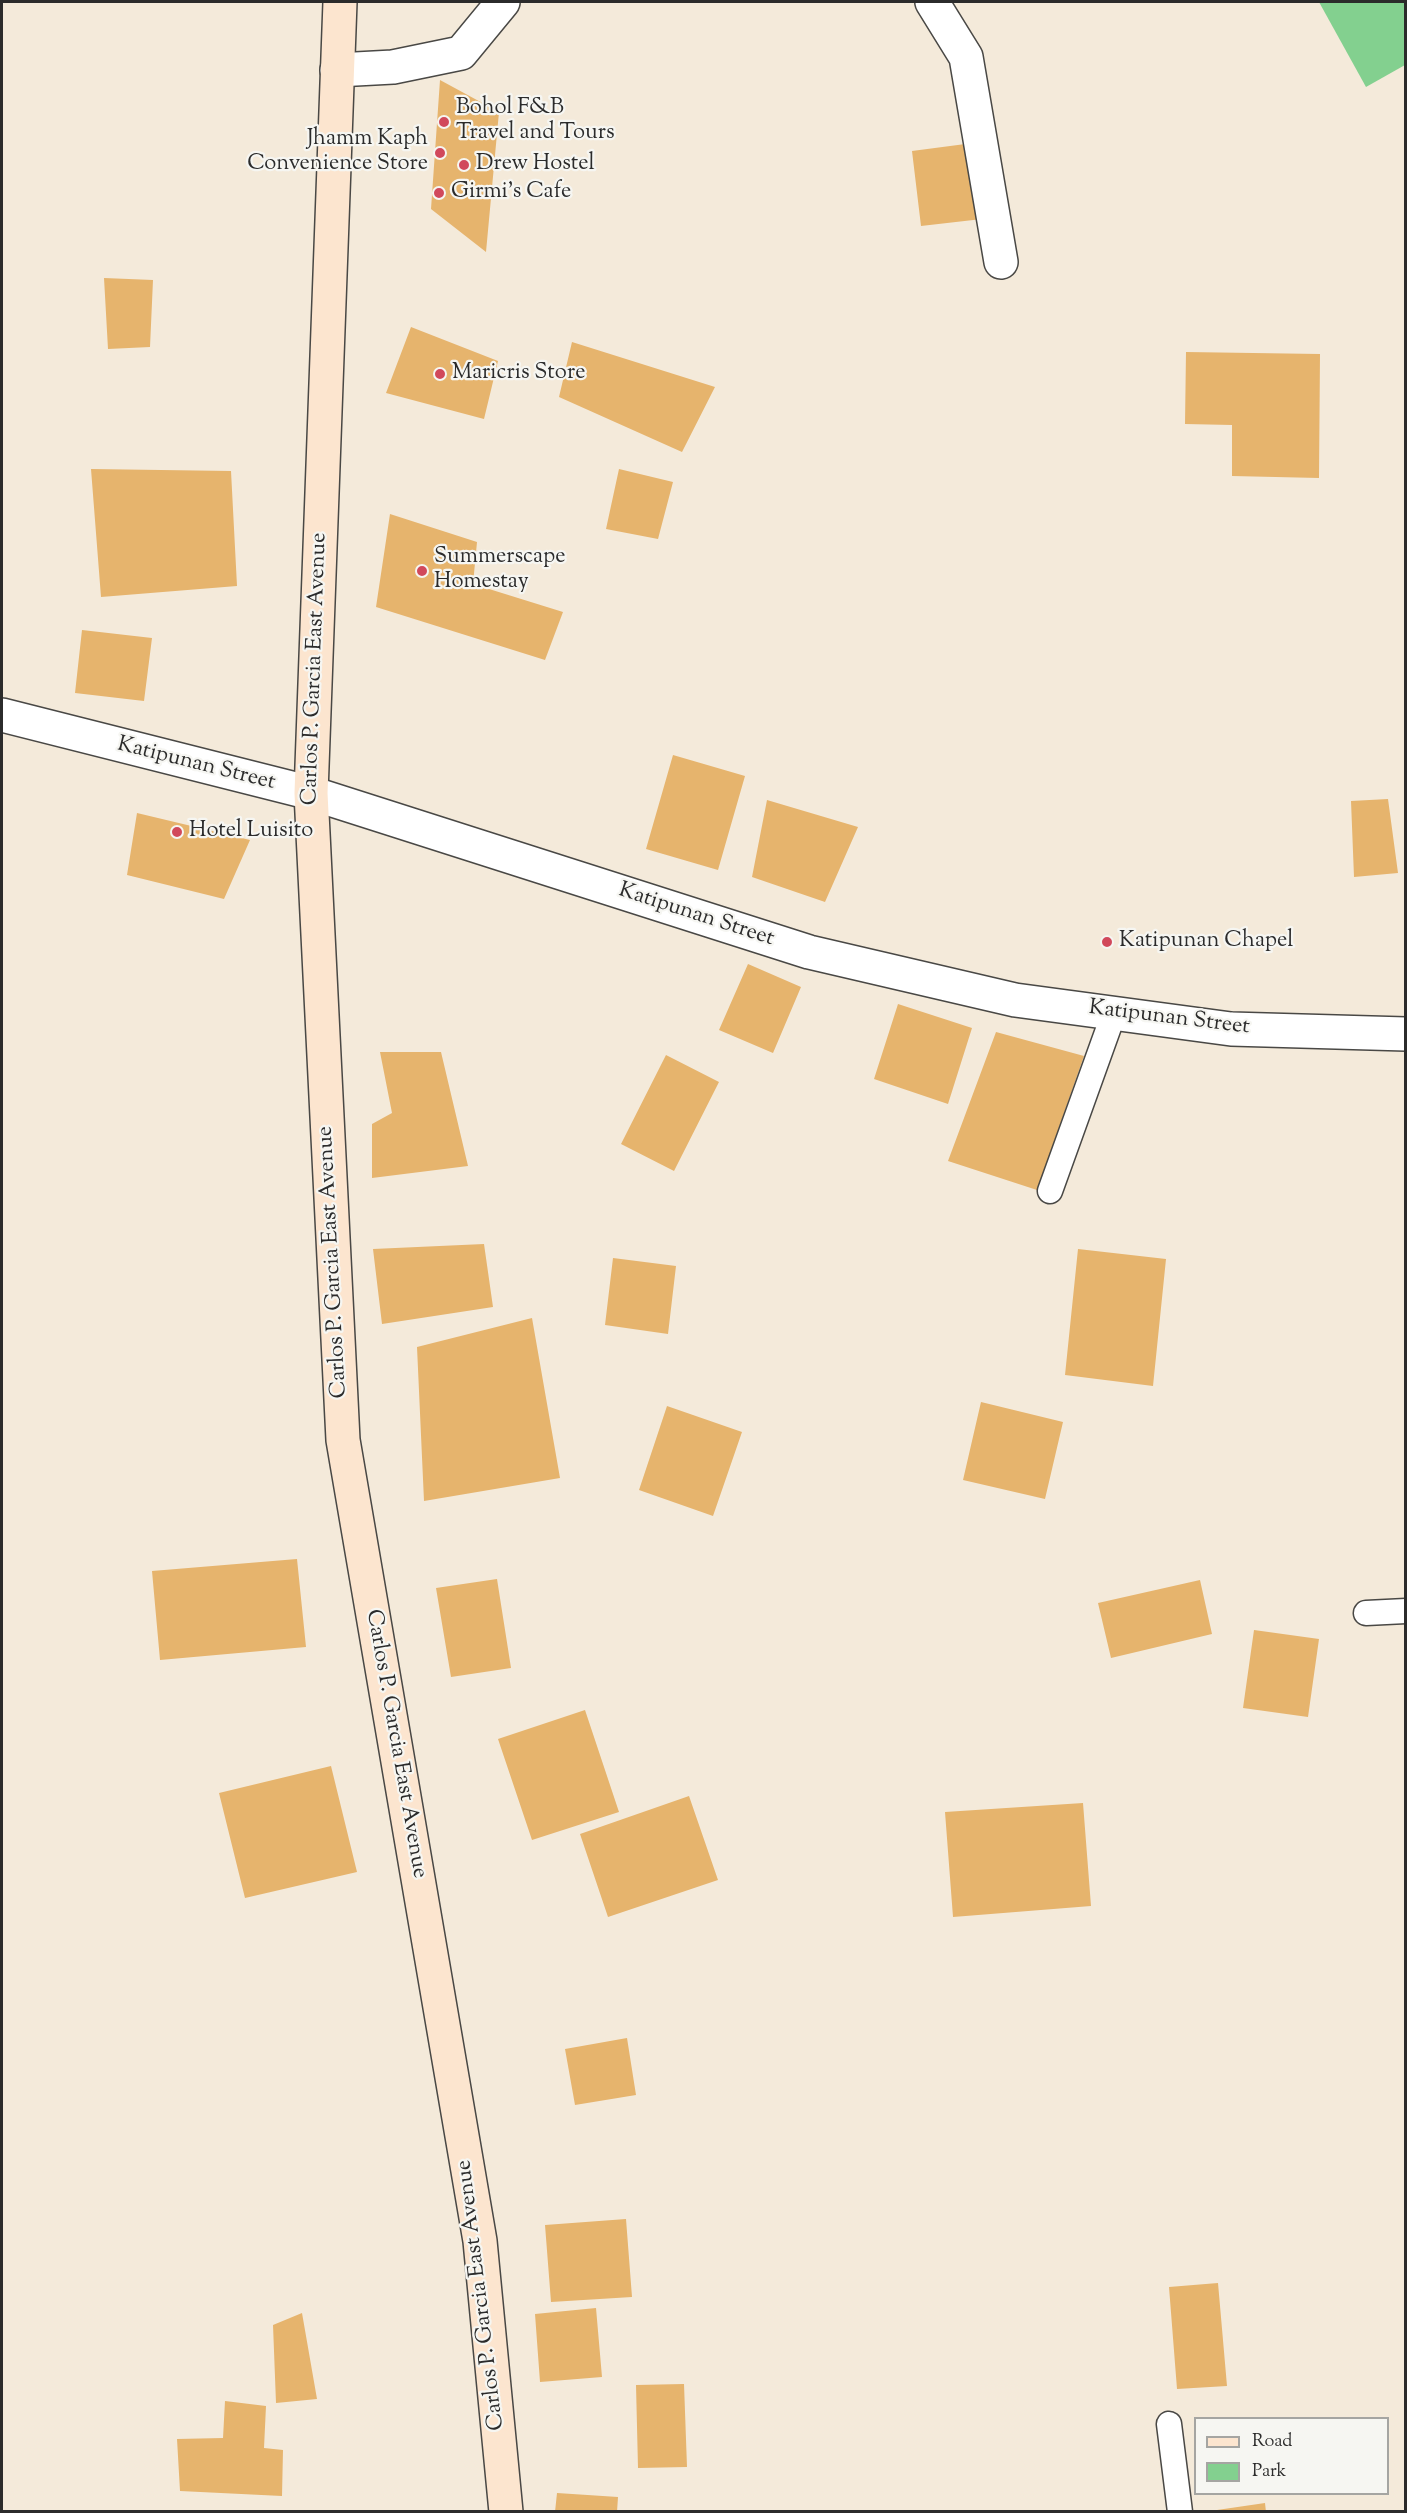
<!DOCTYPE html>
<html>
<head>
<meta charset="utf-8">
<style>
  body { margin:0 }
  #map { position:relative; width:1407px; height:2513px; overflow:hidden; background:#f4eada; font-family:"Sorts Mill Goudy",serif }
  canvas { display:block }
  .frame { position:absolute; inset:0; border:3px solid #2b2b2b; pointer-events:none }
  .legend { position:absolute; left:1194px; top:2417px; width:195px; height:78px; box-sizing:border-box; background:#f6f6f2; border:2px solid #a5a5a2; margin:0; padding:8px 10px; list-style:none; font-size:18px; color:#2b2b2b }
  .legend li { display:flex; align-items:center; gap:12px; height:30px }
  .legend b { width:30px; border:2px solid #a5a5a2 }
</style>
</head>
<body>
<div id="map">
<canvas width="1407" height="2513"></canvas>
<div class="frame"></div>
<ul class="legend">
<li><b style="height:8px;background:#fce5cf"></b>Road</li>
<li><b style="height:16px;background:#83d08f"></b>Park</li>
</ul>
</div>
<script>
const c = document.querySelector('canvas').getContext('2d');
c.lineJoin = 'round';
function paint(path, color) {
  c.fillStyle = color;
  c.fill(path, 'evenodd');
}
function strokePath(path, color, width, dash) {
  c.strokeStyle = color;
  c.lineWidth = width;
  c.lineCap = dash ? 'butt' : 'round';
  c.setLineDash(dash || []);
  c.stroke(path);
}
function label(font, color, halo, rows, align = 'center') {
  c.font = font + ' "Sorts Mill Goudy",serif';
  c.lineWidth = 4.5;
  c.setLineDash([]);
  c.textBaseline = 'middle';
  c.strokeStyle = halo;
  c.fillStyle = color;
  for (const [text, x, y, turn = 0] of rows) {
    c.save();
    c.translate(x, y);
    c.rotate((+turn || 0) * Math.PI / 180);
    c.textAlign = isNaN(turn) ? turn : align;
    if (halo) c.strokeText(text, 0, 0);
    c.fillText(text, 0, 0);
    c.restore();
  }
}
const green = new Path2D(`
  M1319 2H1405V65L1366 87Z`);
const building = new Path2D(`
  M440 80 499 112 486 252 431 209Z
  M973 143 982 219 921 226 912 151Z
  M104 278 153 280 150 347 108 349Z
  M411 327 498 361 484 419 386 393Z
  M572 342 715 387 682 452 559 397Z
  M1186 352 1320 354 1319 478 1232 476V425L1185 424Z
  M91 469 231 471 237 586 101 597Z
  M619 469 673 482 658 539 606 529Z
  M390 514 477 542 473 584 563 612 545 660 376 607Z
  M82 630 152 638 144 701 75 693Z
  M673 755 745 776 718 870 646 849Z
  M1388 799 1398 873 1354 877 1351 801Z
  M767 800 858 827 825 902 752 877Z
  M137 813 250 840 224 899 127 875Z
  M748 964 801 987 773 1053 719 1030Z
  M898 1004 972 1028 948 1104 874 1079Z
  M996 1032 1084 1056 1037 1190 948 1161Z
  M380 1052H441L468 1166 372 1178V1124L392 1113Z
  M666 1055 719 1082 674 1171 621 1144Z
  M484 1244 493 1307 382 1324 373 1249Z
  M1078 1249 1166 1259 1153 1386 1065 1375Z
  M613 1258 676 1266 668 1334 605 1325Z
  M532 1318 560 1478 424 1501 417 1347Z
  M981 1402 1063 1422 1045 1499 963 1480Z
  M667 1406 742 1432 713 1516 639 1490Z
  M297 1559 306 1647 160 1660 152 1571Z
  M497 1579 511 1668 451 1677 436 1588Z
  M1200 1580 1212 1634 1111 1658 1098 1603Z
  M1254 1630 1319 1639 1308 1717 1243 1708Z
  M585 1710 619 1812 532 1840 498 1739Z
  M331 1766 357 1872 245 1898 219 1793Z
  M689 1796 718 1880 608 1917 580 1834Z
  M1083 1803 1091 1906 953 1917 945 1812Z
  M627 2038 636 2095 575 2105 565 2049Z
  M626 2219 632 2297 551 2302 545 2225Z
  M1218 2283 1227 2386 1177 2389 1169 2287Z
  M596 2308 602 2377 540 2382 535 2314Z
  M302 2313 317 2399 276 2403 273 2325Z
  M684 2384 687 2467 638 2468 636 2385Z
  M225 2401 266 2406 264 2448 283 2450 282 2496 180 2491 177 2439 223 2438Z
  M557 2493 618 2497 617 2512H555Z
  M1265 2503 1266 2512H1217V2510Z`);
const lane = new Path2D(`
  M1050 1191 1114 1013
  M1366 1613 1406 1611
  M1169 2424 1180 2512`);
const street = new Path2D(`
  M932 2 966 57 1001 262
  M337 70 393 67 461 53 503 2
  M2 715 311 793 809 952 1015 1000 1231 1029 1406 1034`);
const secondary = new Path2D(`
  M340 2 311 793 343 1440 480 2241 506 2512`);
const markers = [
  [444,122,6,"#d1495b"],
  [440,153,6,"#d1495b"],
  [464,165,6,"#d1495b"],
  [439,193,6,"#d1495b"],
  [440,374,6,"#d1495b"],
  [422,571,6,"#d1495b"],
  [177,832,6,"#d1495b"],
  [1107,942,6,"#d1495b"]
];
const poiNames = [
  ["Bohol F&B",456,109],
  ["Travel and Tours",456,134],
  ["Jhamm Kaph",428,140,"right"],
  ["Convenience Store",428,165,"right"],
  ["Drew Hostel",476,165],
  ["Girmi's Cafe",451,193],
  ["Maricris Store",452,374],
  ["Summerscape",434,558],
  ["Homestay",434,583],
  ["Hotel Luisito",189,832],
  ["Katipunan Chapel",1119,942]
];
const streetNames = [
  ["Carlos P. Garcia East Avenue",316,669,-88],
  ["Katipunan Street",196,765,14],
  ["Katipunan Street",696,916,18],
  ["Katipunan Street",1169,1019,7],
  ["Carlos P. Garcia East Avenue",334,1262,-93],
  ["Carlos P. Garcia East Avenue",395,1744,80],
  ["Carlos P. Garcia East Avenue",482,2295,-97]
];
paint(green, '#83d08f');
paint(building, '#e6b46d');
strokePath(lane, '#494845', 27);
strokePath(street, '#494845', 36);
strokePath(secondary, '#494845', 36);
strokePath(lane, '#fff', 24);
strokePath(street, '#fff', 33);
strokePath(secondary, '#fce5cf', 33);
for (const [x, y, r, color] of markers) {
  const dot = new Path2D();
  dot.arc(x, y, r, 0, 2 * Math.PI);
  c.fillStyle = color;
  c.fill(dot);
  strokePath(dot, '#f6f6f2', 2);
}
label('22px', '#2b2b2b', '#f6f6f2', poiNames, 'left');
label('22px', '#2b2b2b', '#f6f6f2', streetNames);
</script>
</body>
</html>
